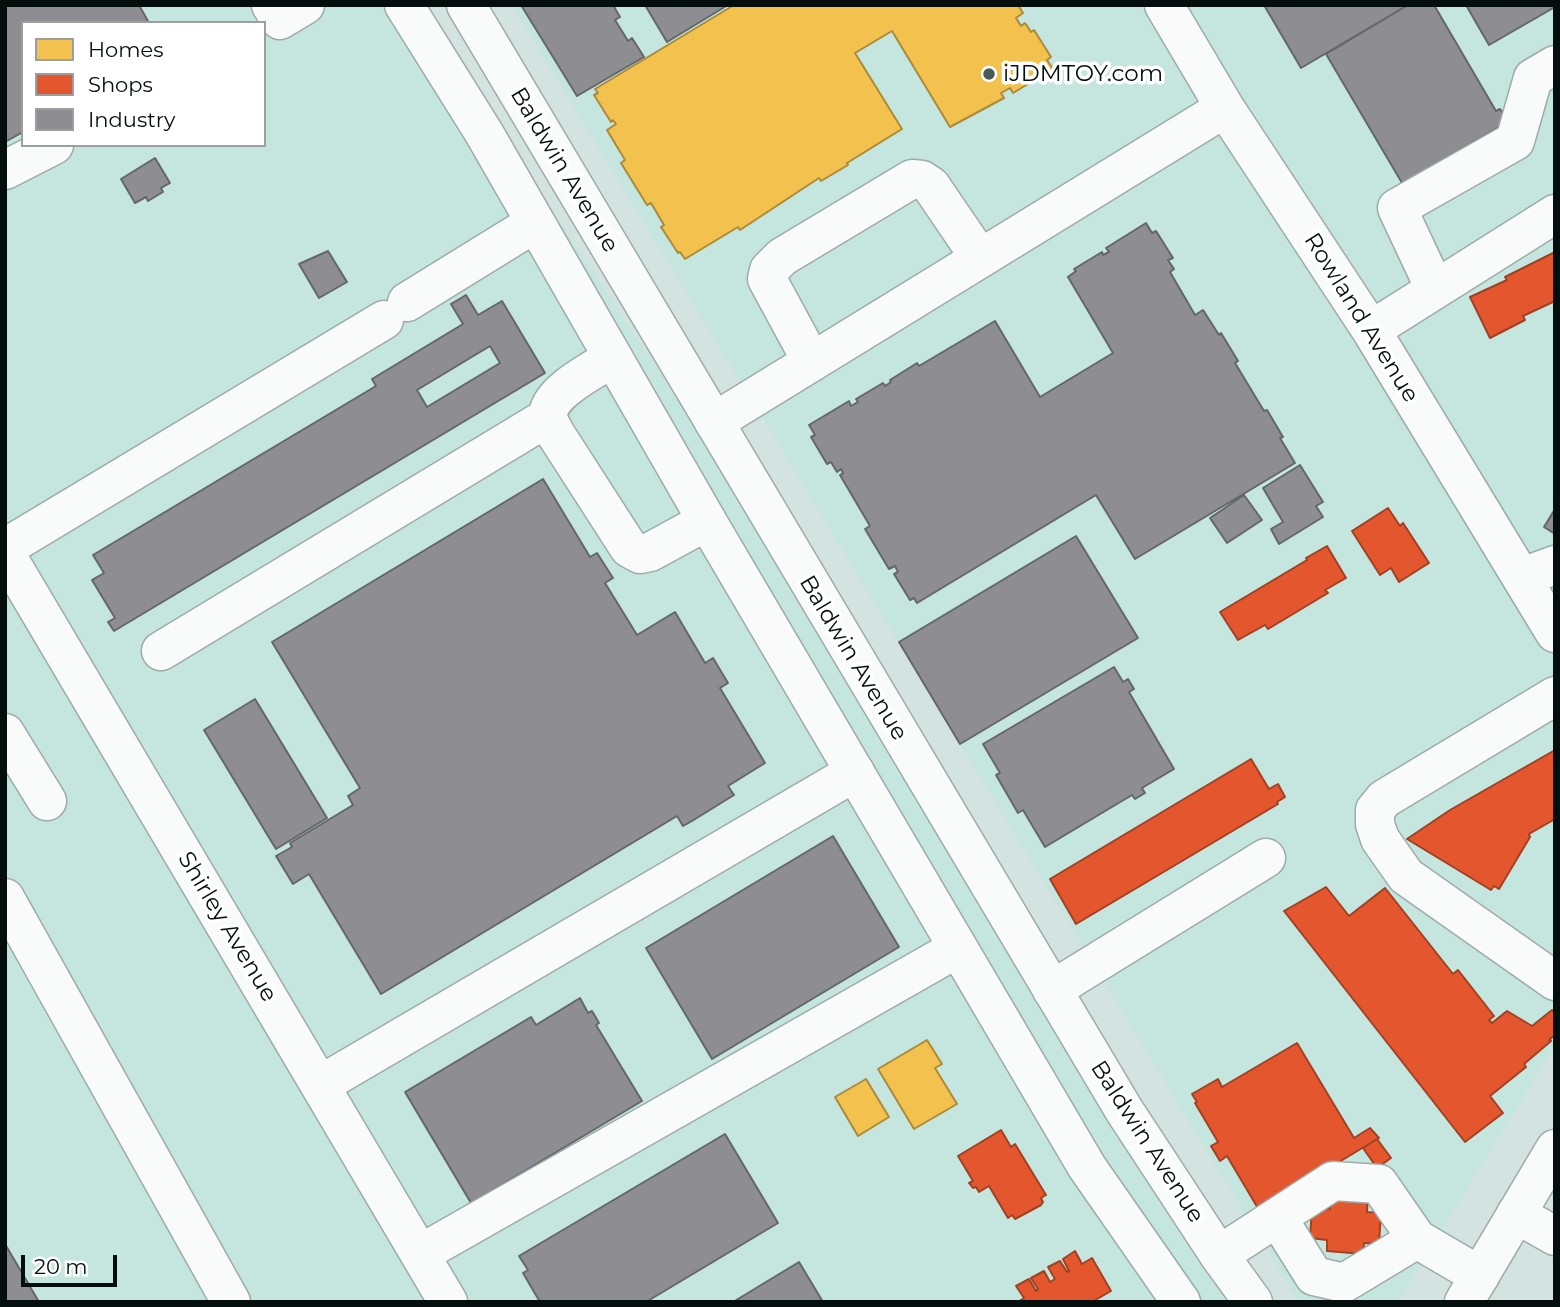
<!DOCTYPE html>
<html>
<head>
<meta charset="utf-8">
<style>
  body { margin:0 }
  #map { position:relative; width:1560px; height:1307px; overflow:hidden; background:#d2e3e0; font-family:Montserrat,sans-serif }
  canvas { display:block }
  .frame { position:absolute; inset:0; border:7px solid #040e0d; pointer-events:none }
  .legend { position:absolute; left:21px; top:21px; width:245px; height:126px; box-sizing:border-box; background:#fff; border:2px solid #9b9f9e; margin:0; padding:9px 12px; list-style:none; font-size:21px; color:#040e0d }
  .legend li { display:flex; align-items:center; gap:14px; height:35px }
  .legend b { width:35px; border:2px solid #9b9f9e }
  .scale { position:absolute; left:21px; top:1255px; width:96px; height:32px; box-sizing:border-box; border:4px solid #040e0d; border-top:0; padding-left:9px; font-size:21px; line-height:24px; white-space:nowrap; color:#040e0d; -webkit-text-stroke:5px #fff; paint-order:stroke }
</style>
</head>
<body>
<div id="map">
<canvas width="1560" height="1307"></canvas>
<div class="frame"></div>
<ul class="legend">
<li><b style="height:19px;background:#f2c14e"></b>Homes</li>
<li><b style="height:19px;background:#e4572e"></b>Shops</li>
<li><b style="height:19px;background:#8d8d92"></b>Industry</li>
</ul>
<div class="scale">20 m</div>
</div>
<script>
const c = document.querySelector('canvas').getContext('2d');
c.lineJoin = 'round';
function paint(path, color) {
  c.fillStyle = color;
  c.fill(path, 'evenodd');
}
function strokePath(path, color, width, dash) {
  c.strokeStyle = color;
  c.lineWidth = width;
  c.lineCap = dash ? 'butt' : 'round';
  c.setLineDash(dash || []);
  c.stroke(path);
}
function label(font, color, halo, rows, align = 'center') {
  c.font = font + ' Montserrat,sans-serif';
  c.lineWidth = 7;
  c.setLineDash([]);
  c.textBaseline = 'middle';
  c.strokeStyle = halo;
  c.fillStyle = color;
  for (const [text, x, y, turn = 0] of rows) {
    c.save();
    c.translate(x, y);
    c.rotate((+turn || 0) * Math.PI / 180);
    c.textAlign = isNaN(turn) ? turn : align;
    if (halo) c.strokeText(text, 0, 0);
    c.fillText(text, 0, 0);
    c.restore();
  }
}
const built = new Path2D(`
  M5 5H417L915 761 1253 1302H5ZM23 23H264V145H23Z
  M512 5H1555V1045L1398 1302H1302L1292 1291Z`);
const homes = new Path2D(`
  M734 5H1018L1023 13 1016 18 1021 26 1025 23 1031 32 1034 30 1051 57 1047 60 1053 69 1013 93 1010 88 1001 93 1004 98 950 127 892 31 855 53 902 129 847 163 848 165 821 181 819 178 740 230 738 227 685 259 680 252 678 253 661 227 664 225 651 203 647 205 621 163 625 160 607 130 616 124 613 120 611 122 594 95 598 93 595 89Z
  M927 1040 942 1064 935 1068 957 1104 914 1129 878 1069Z
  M866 1079 889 1117 858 1136 835 1097Z`);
const shops = new Path2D(`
  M1555 252V301L1523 316 1525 320 1490 338 1470 297 1507 280 1505 277Z
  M1388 508 1400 526 1403 523 1429 563 1399 582 1391 568 1380 575 1352 531Z
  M1327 546 1346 578 1325 590 1328 593 1268 629 1265 625 1238 640 1220 612 1307 560 1306 558Z
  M1555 750V819L1529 834 1530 837 1499 889 1494 886 1491 890 1407 839 1450 810Z
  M1251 759 1269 789 1278 784 1285 797 1277 802 1278 804 1076 924 1050 879Z
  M1326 887 1349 916 1385 888 1453 974 1458 970 1494 1016 1489 1020 1492 1023 1507 1011 1532 1026 1552 1010 1555 1013V1035L1549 1040 1551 1041 1524 1064 1526 1067 1490 1096 1503 1113 1465 1142 1284 911Z
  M1297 1043 1354 1138 1370 1128 1379 1138 1259 1210 1227 1156 1220 1161 1211 1146 1218 1142 1195 1103 1197 1102 1192 1094 1218 1079 1222 1087Z
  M1001 1130 1011 1147 1015 1144 1046 1195 1041 1198 1043 1202 1041 1205 1015 1219 1012 1215 1008 1218 989 1186 979 1192 976 1187 973 1188 969 1183 973 1181 958 1156Z
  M1377 1139 1391 1158 1377 1168 1363 1148Z
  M1331 1192 1368 1194 1367 1212 1381 1213 1379 1244 1364 1243 1363 1254 1327 1251V1240L1310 1238 1312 1208 1330 1209Z
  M1075 1251 1082 1264 1092 1258 1111 1291 1092 1302H1018L1024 1298 1016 1286 1029 1279 1036 1291 1038 1289 1031 1278 1044 1271 1050 1282 1055 1279 1048 1267 1060 1261 1067 1272 1069 1271 1063 1259Z`);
const industry = new Path2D(`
  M5 5H139L149 23H23V132L5 142Z
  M521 5H613L620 17 615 20 628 41 632 38 644 57 577 96Z
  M645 5H728L667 42Z
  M1264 5H1408L1301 68Z
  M1408 5H1434L1496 111 1500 109 1505 116 1501 119 1504 124 1432 166 1435 170 1405 188 1326 54Z
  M1466 5H1555V7L1489 45Z
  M155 158 170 183 161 188 163 192 148 201 146 197 135 203 121 179Z
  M1146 223 1152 233 1156 231 1173 258 1168 260 1174 269 1170 272 1195 315 1203 310 1219 335 1221 333 1238 361 1235 363 1264 411 1267 410 1283 437 1280 438 1295 463 1135 559 1096 495 917 603 914 598 910 600 894 574 898 572 895 566 889 569 865 529 870 526 840 475 843 473 841 469 837 472 831 462 827 464 811 437 815 435 809 425 849 401 851 406 858 402 856 399 883 383 885 386 891 382 890 380 917 363 919 366 995 321 1040 397 1113 353 1068 277 1076 271 1074 269 1102 252 1103 255 1109 252 1106 248Z
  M328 251 347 282 319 298 299 264Z
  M466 295 478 315 502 301 545 373 114 631 108 622 115 618 92 580 104 573 93 555 376 386 372 379 463 324 451 304ZM490 346 500 363 427 407 417 390Z
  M1300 465 1323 502 1316 506 1323 517 1279 544 1271 529 1283 522 1263 488Z
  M543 479 590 557 597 553 613 578 605 583 637 635 675 612 705 663 713 658 728 683 720 688 765 763 728 786 734 795 692 821 683 826 677 816 381 994 309 874 293 884 276 856 292 847 290 843 353 805 348 796 360 788 272 642Z
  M1244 495 1262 520 1227 543 1210 518Z
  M1555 509V534L1544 527Z
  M1076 536 1138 638 960 744 899 642Z
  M1114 667 1123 682 1128 679 1134 689 1129 692 1174 769 1142 788 1145 793 1135 799 1132 795 1045 847 1023 810 1018 813 996 775 1000 773 983 744Z
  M255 699 327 818 276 849 204 730Z
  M833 836 899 947 712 1059 646 948Z
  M580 998 588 1013 592 1011 599 1023 596 1025 642 1101 471 1203 405 1092 531 1017 536 1025Z
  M725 1134 778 1223 646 1302H540L523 1273 528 1270 519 1256Z
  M5 1244 39 1302H5Z
  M799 1262 823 1302H733Z`);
const minor = new Path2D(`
  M271 5 280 20 305 5
  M1164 5 1225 108 1371 330 1555 633
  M5 170 54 145
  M1435 289 1397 208 1515 141 1533 78 1555 65
  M407 302 535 223
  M1371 330 1555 214
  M613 358C595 369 546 393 548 418 549 422 553 429 555 433L629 548 640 554 650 552 707 521
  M812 362 767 279 769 270 782 257 912 179 922 180 931 186 980 258
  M714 422 1225 108
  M5 548 384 320
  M5 553 448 1302
  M1522 577 1555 565
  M161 651 548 417
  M1555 696 1384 799 1375 810V824L1380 839 1406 876 1555 981
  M5 733 47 801
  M5 898 231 1302
  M1052 990 1266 858
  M320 1085 855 772
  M1516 1214 1555 1236
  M1277 1217 1314 1276 1344 1283 1417 1239
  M420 1254 958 948
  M1219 1255 1333 1181 1379 1184 1417 1239 1480 1276`);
const major = new Path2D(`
  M404 5 484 133 707 521 1087 1167 1181 1302
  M466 5 1124 1110 1219 1255 1253 1302
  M1464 1302 1555 1149`);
const markers = [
  [989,74,7,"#4c5957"]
];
const poiNames = [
  ["iJDMTOY.com",1003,74]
];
const streetNames = [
  ["Baldwin Avenue",564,170,59],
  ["Rowland Avenue",1361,318,58],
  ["Baldwin Avenue",853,658,59],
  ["Shirley Avenue",227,927,59],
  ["Baldwin Avenue",1147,1142,57]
];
paint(built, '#c5e5df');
paint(homes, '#f2c14e');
strokePath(homes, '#ab8b3a', 2);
paint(shops, '#e4572e');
strokePath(shops, '#a14124', 2);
paint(industry, '#8d8d92');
strokePath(industry, '#64676a', 2);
strokePath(minor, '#9eaba9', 41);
strokePath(major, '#9eaba9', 41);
strokePath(minor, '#f8fbfa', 38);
strokePath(major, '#f8fbfa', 38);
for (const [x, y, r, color] of markers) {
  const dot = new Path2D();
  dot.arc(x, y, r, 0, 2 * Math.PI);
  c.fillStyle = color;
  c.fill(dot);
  strokePath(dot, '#fff', 2.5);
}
label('23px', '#040e0d', '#fff', poiNames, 'left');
label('23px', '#040e0d', '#fff', streetNames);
</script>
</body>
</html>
